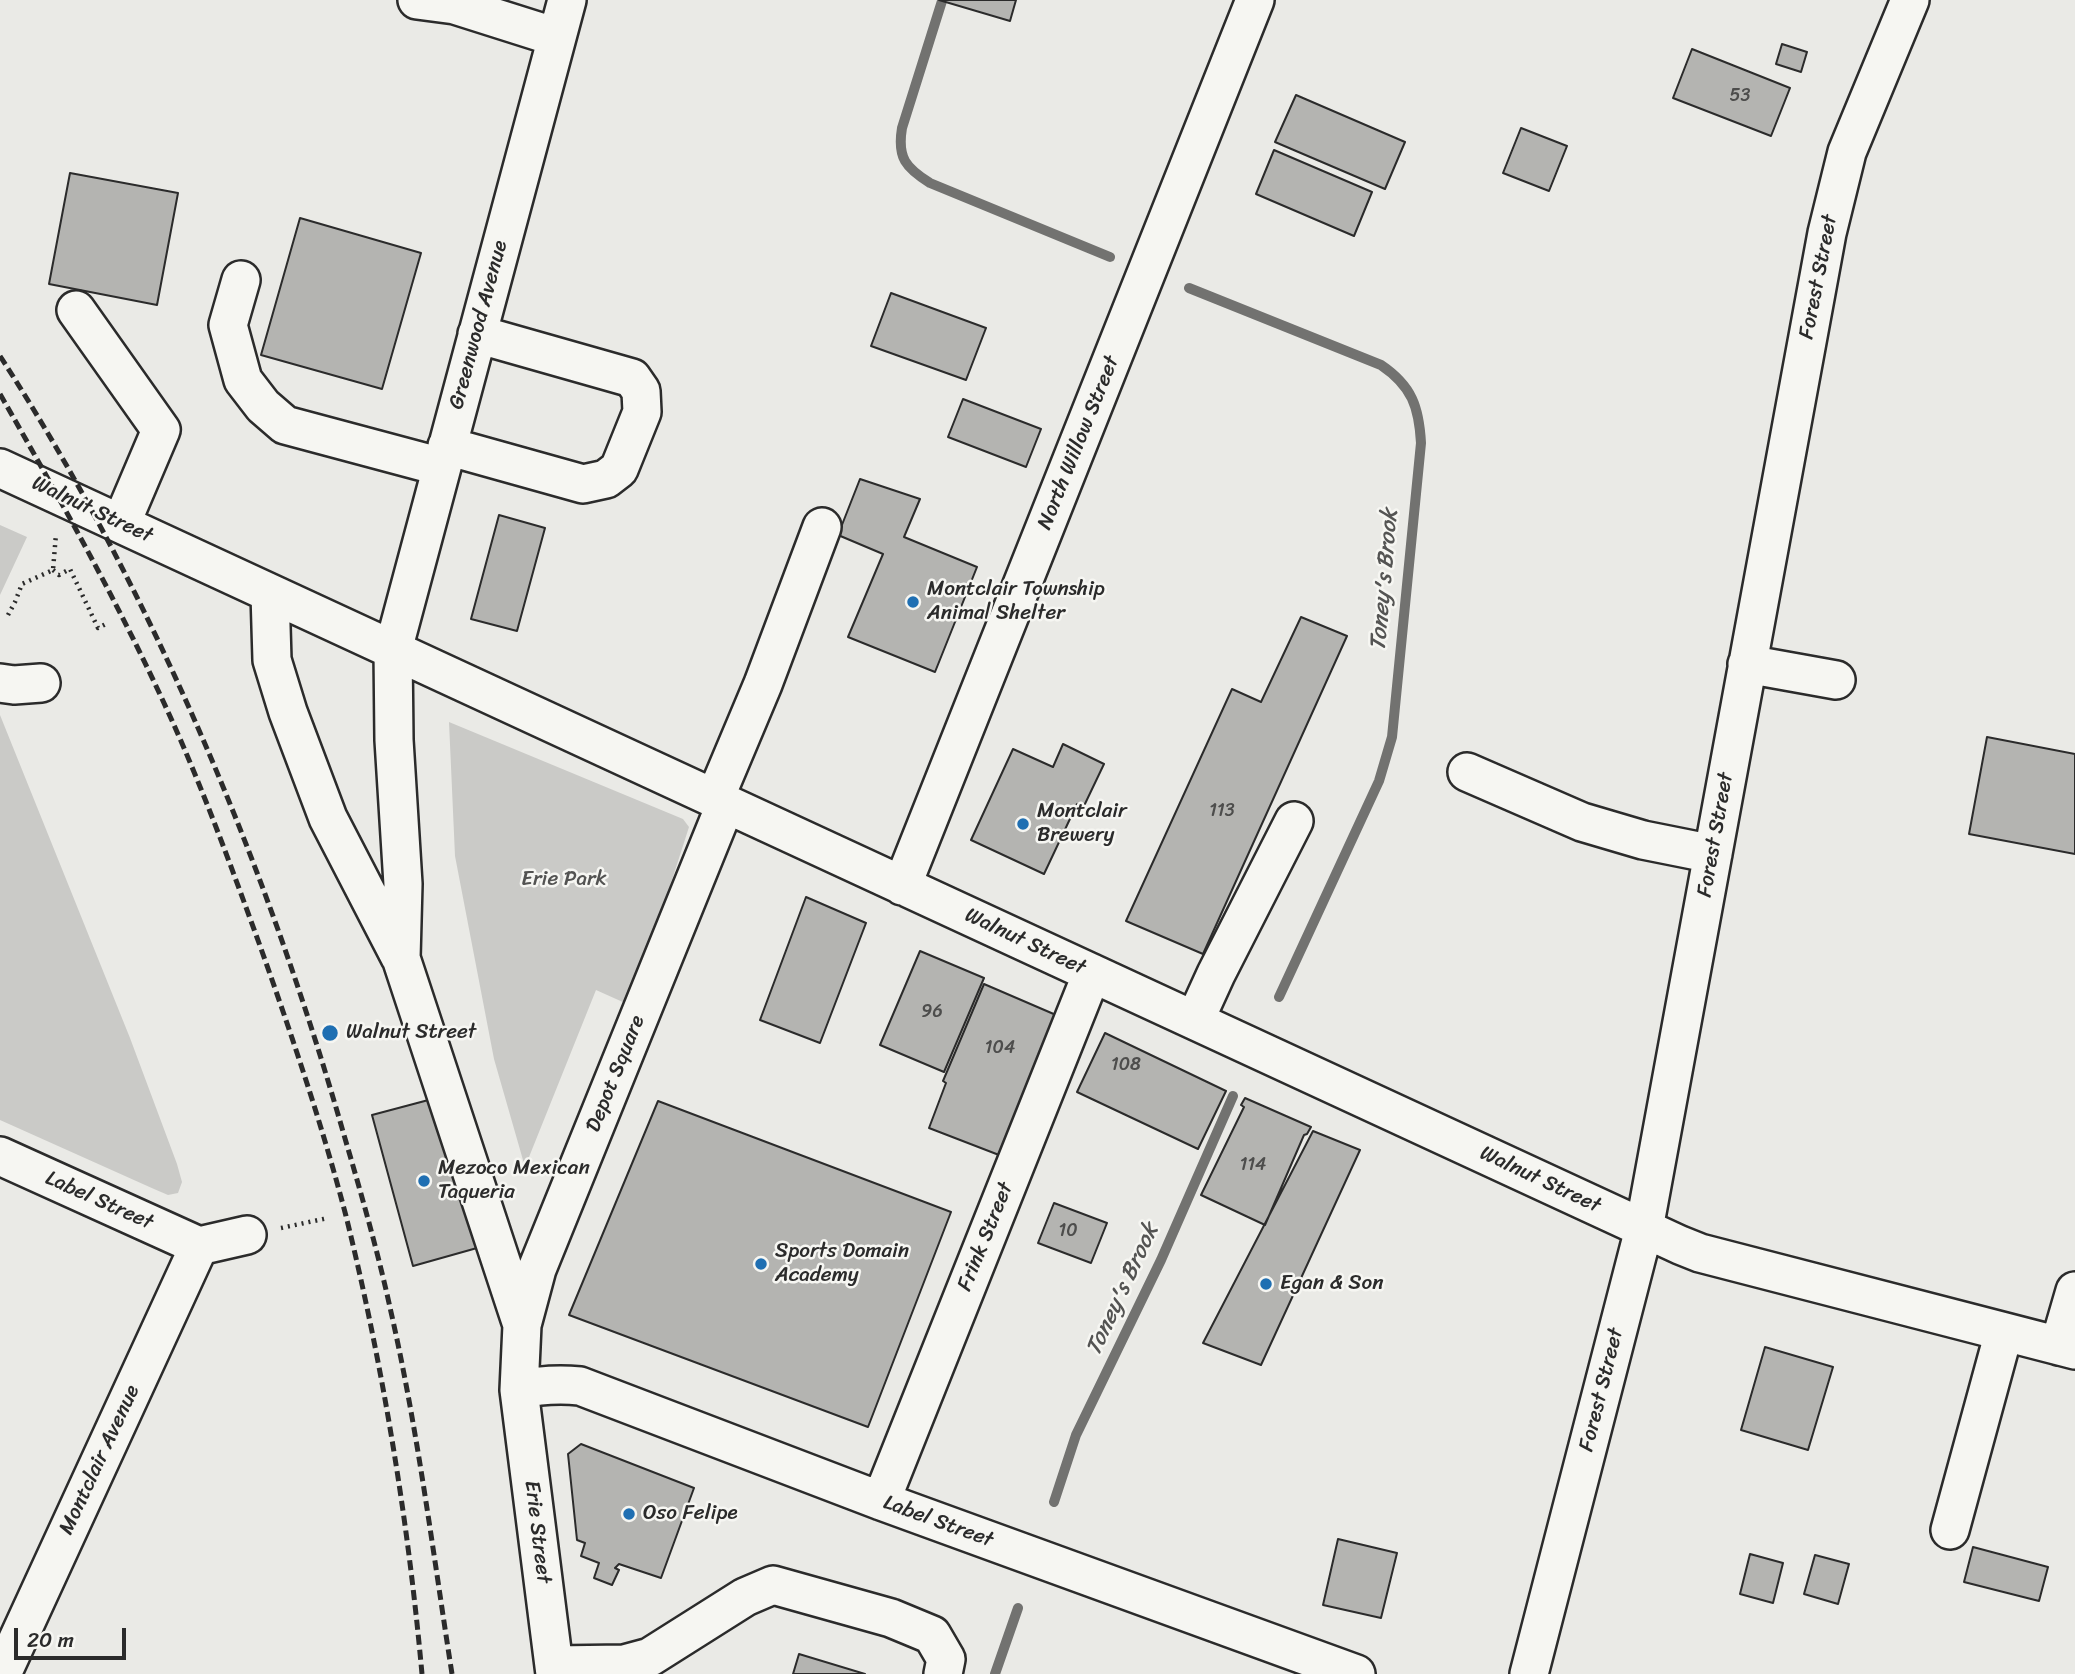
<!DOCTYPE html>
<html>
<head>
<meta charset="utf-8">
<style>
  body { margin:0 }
  #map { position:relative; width:2075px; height:1674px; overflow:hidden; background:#eaeae6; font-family:Sriracha,sans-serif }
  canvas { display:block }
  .scale { position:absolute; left:14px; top:1628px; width:112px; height:32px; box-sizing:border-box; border:4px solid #2b2b2b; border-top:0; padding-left:9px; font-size:21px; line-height:24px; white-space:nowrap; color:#2b2b2b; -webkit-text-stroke:5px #f6f6f2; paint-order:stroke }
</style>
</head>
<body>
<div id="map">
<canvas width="2075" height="1674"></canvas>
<div class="scale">20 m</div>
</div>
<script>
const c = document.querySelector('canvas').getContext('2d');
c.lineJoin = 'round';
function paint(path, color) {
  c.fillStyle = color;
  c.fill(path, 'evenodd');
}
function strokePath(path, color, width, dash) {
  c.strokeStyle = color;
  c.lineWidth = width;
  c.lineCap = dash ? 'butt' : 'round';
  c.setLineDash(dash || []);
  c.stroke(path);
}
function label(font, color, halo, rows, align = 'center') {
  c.font = font + ' Sriracha,sans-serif';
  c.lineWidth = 5;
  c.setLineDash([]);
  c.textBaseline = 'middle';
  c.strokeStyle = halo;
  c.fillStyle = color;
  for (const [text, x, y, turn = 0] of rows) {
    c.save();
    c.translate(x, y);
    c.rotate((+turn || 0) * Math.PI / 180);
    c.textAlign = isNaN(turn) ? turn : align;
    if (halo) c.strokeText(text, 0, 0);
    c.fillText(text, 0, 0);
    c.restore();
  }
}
const green = new Path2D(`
  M0 525 27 537 0 595Z
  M0 715 130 1038 177 1164 182 1182 178 1193 168 1195 154 1189 0 1120Z
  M449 722 683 819 689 827 661 914 625 1003 596 990 525 1167 494 1059 455 856Z`);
const stream = new Path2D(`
  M942 1 902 128C897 158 906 168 930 183L1110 257
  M1189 288 1381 365C1412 386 1419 407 1421 443L1392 737 1379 781 1279 997
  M1054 1502 1076 1435 1161 1260 1233 1096
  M995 1674 1018 1608`);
const building = new Path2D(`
  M939 0H1016L1010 21Z
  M1782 44 1807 52 1801 72 1776 64Z
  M1692 49 1790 88 1771 136 1673 98Z
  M1296 95 1405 142 1385 189 1275 142Z
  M1521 128 1567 146 1549 191 1503 173Z
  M1274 150 1372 192 1354 236 1256 194Z
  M70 173 178 193 157 305 49 284Z
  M300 218 421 253 382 389 261 355Z
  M891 293 986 328 966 380 871 346Z
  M963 399 1041 429 1026 467 948 437Z
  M860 479 920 499 904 537 977 567 935 672 848 637 883 554 838 535Z
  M499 515 545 528 517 631 471 619Z
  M1301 617 1347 636 1203 954 1126 921 1232 689 1261 702Z
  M1987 737 2075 754V854L1969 834Z
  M1063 744 1104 764 1083 808 1077 804 1044 874 971 840 1013 749 1053 767Z
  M806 897 866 923 820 1043 760 1020Z
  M920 951 984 978 944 1072 880 1045Z
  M984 984 1056 1015 999 1155 929 1128 946 1083 943 1081Z
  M1105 1033 1226 1091 1198 1149 1077 1092Z
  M436 1098 477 1248 413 1266 372 1115Z
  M1245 1098 1311 1127 1307 1134 1304 1135 1265 1225 1201 1195 1244 1107 1241 1105Z
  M658 1101 951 1212 868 1427 569 1315Z
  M1313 1131 1360 1150 1261 1365 1203 1343Z
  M1054 1203 1107 1223 1091 1263 1038 1243Z
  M1765 1347 1833 1367 1808 1450 1741 1430Z
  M581 1444 694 1488 661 1578 619 1564 615 1568 619 1570 612 1585 594 1578 599 1563 581 1556 585 1543 577 1540 568 1454Z
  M1338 1539 1397 1553 1381 1618 1323 1605Z
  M1973 1547 2048 1567 2039 1601 1964 1582Z
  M1750 1554 1783 1563 1773 1603 1740 1594Z
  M1815 1555 1849 1564 1838 1604 1804 1594Z
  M799 1654 865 1674H793Z`);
const path = new Path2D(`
  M53 570 59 575 70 569 98 628 106 624
  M8 615 15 602 22 584 53 570 56 534
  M281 1228 328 1218`);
const minor = new Path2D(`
  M417 0 455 5 556 37
  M241 280 228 325 243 380 263 406 285 425 442 467
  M76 310 161 430 121 524
  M447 446 583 484 606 479 619 469 642 412 641 391 632 378 477 334
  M0 468 1680 1245 1700 1253 2075 1350
  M270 593 272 660 288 712 328 818 400 957
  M1747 664 1836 680
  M0 683 14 685 41 683
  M1467 772 1582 822 1643 840 1713 854
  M715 798 763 684 822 527
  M902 886 1255 0
  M1195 1020 1216 974 1294 821
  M0 1156 199 1246
  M199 1246 247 1235
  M522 1325 401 958 403 884 394 740 393 650 567 0
  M2059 1346 2075 1291
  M519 1390C539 1385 559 1384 580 1386L881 1501 1356 1674
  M881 1501 1092 973
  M1950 1530 2004 1332
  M554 1665 624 1664 650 1657 745 1597 773 1585 891 1618 932 1635 946 1659 943 1674
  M2 1674 199 1246
  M555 1674 519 1390 522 1325 537 1269 726 803
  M1529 1674 1644 1229 1827 233 1847 152 1910 0`);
const rail = new Path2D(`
  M0 356C152 591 267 866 344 1135 361 1193 378 1252 391 1312 418 1431 433 1553 452 1674
  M0 394C60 499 119 604 169 714 203 789 231 866 259 943 291 1033 322 1124 346 1216 383 1366 408 1520 422 1674`);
const markers = [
  [913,602,7,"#1f6fb2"],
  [1023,824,7,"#1f6fb2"],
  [330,1033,9,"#1f6fb2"],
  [424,1181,7,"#1f6fb2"],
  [761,1264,7,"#1f6fb2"],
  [1266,1284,7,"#1f6fb2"],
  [629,1514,7,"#1f6fb2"]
];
const numberNames = [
  ["53",1740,96],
  ["113",1222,811],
  ["96",932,1012],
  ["104",1000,1048],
  ["108",1126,1065],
  ["114",1253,1165],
  ["10",1068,1231]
];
const streetNames = [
  ["Forest Street",1819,277,-79],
  ["Greenwood Avenue",479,325,-75],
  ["North Willow Street",1079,443,-68],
  ["Walnut Street",92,510,25],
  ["Forest Street",1716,835,-80],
  ["Walnut Street",1025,942,25],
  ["Depot Square",616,1074,-68],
  ["Walnut Street",1540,1180,25],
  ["Label Street",99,1201,24],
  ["Frink Street",986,1237,-68],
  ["Forest Street",1602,1390,-76],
  ["Montclair Avenue",100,1460,-65],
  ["Label Street",938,1522,20],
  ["Erie Street",537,1532,83]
];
const poiNames = [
  ["Montclair Township",927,590],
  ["Animal Shelter",927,614],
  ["Montclair",1037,812],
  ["Brewery",1037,836],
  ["Walnut Street",346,1033],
  ["Mezoco Mexican",438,1169],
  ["Taqueria",438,1193],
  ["Sports Domain",775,1252],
  ["Academy",775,1276],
  ["Egan & Son",1280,1284],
  ["Oso Felipe",643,1514]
];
const parkNames = [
  ["Erie Park",564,880]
];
const waterNames = [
  ["Toney's Brook",1385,580,-85],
  ["Toney's Brook",1123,1290,-65]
];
paint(green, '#cacac7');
strokePath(stream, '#727270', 10);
paint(building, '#b4b4b1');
strokePath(building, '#2b2b2b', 2);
strokePath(minor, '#2b2b2b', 42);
strokePath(path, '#2b2b2b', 4.5, [2, 5]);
strokePath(minor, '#f6f6f2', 37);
strokePath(rail, '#2b2b2b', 5, [10, 5]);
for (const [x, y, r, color] of markers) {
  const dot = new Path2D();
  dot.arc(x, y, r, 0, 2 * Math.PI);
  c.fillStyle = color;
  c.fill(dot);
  strokePath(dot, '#f6f6f2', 2.5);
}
label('18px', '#4d4d4c', null, numberNames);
label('21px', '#2b2b2b', '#f6f6f2', streetNames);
label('21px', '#2b2b2b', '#f6f6f2', poiNames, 'left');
label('21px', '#535352', '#f6f6f2', parkNames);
label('italic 23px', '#545453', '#f6f6f2', waterNames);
</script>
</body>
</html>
